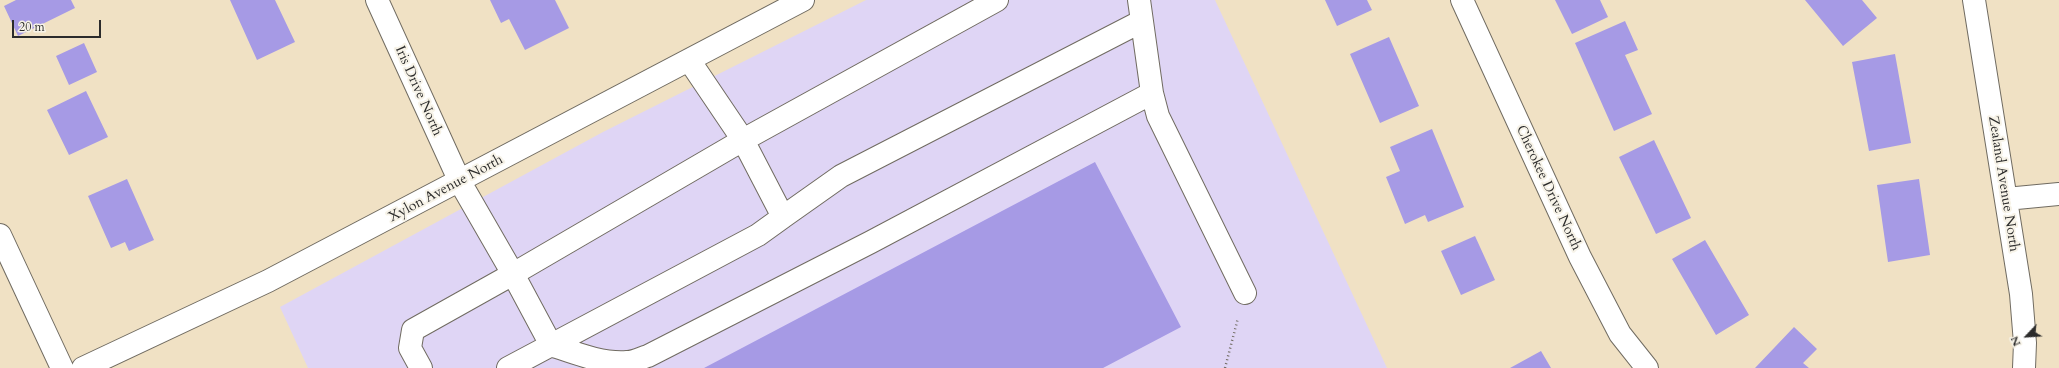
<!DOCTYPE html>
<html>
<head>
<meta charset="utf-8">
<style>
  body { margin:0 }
  #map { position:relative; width:2059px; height:368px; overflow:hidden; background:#f0e1c4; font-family:Cardo,serif }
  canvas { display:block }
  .north { position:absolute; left:2007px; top:316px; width:40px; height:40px; -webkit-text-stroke:3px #f7f3e8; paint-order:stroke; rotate:245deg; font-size:11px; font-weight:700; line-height:16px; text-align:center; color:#2b2b2b }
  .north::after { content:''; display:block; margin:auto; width:14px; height:18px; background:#2b2b2b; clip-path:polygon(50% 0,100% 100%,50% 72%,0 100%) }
  .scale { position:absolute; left:12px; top:20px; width:89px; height:18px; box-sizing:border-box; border:2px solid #2b2b2b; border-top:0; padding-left:5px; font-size:12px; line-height:14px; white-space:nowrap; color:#2b2b2b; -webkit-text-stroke:3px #f7f3e8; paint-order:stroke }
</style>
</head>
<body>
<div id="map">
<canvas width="2059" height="368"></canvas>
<div class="north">N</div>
<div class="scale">20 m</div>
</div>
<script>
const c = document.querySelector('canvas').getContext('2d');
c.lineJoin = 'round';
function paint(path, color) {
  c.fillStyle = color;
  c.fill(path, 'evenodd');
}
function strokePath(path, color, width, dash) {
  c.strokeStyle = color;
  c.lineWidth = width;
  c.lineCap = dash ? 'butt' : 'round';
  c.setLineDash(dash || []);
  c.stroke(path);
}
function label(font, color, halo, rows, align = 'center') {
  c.font = font + ' Cardo,serif';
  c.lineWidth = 4;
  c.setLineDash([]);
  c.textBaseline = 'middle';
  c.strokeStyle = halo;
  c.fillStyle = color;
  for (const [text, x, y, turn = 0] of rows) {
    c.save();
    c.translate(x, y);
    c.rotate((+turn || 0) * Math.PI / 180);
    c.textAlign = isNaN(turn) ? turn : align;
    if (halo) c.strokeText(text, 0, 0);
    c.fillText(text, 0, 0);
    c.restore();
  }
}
const built = new Path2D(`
  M866 0H1215L1387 368H308L280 307 603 132Z`);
const building = new Path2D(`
  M16 0H71L75 8 18 36 4 6Z
  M230 0H275L295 42 257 60Z
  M490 0H555L569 28 525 50 509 19 501 23Z
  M1325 0H1367L1372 10 1337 26Z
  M1555 0H1600L1608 17 1572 34Z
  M1805 0H1862L1877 18 1843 46Z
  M1625 21 1638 50 1625 55 1652 114 1614 131 1575 43Z
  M1389 37 1419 106 1380 123 1350 54Z
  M84 43 97 72 69 85 56 56Z
  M1895 54 1911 143 1869 151 1852 62Z
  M86 91 108 137 69 155 47 110Z
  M1432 129 1464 207 1428 222 1425 215 1405 224 1386 177 1400 171 1390 147Z
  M1654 140 1691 218 1656 234 1619 157Z
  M1095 162 1181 327 1103 368H704Z
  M127 179 154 240 129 251 125 242 111 248 88 196Z
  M1919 179 1930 255 1888 262 1877 185Z
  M1475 236 1495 280 1461 295 1441 251Z
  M1705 240 1749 315 1716 335 1672 259Z
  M1794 327 1817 349 1803 363 1809 368H1755Z
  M1541 351 1551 368H1510Z`);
const path = new Path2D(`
  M1225 368 1238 318`);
const minor = new Path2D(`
  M377 0 460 182 513 274 743 140 783 217 758 235 508 368
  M1139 0 1152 93 1158 116 1245 293
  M1462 0 1580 257 1620 334 1647 368
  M1974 0 2021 294 2025 343 2024 368
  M689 60 743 140 997 0
  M2006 199 2059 194
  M783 217 841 176 1142 21
  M0 235 62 368
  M83 368 268 281 803 0
  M421 368 410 348 413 330 513 274 551 345C575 353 602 364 627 362 634 362 641 358 648 356L871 242 1152 93`);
const streetNames = [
  ["Iris Drive North",418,91,66],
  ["Zealand Avenue North",2003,184,81],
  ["Cherokee Drive North",1548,188,65],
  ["Xylon Avenue North",446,189,-28]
];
paint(built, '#dfd5f5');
paint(building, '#a69ae5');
strokePath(minor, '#706b61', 24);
strokePath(path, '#706b61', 2.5, [1, 3]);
strokePath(minor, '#fff', 22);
label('14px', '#2b2b2b', '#f7f3e8', streetNames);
</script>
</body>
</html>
